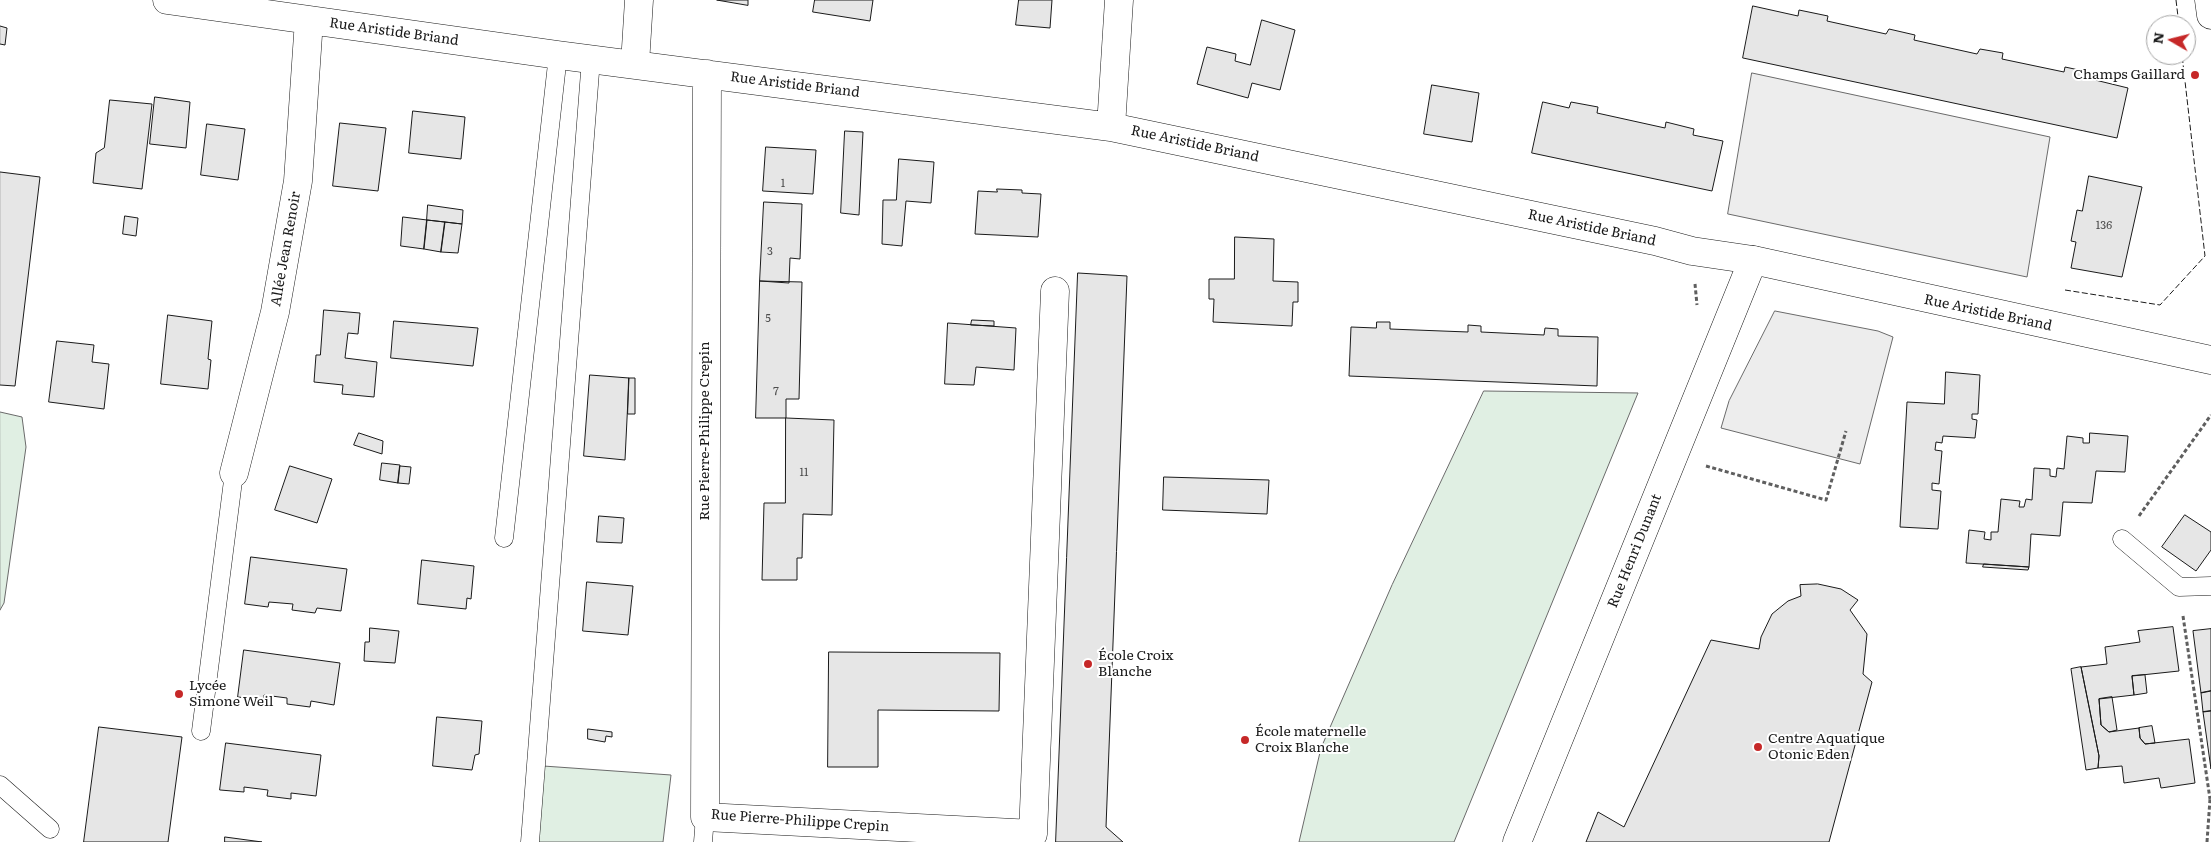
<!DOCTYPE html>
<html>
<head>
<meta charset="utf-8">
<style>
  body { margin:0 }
  #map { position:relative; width:2211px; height:842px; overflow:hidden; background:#fff; font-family:Literata,serif }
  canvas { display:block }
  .north { position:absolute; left:2146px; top:15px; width:50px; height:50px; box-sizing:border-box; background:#fff; border:1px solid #a3a3a3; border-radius:50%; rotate:278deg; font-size:14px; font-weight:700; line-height:20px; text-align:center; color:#1a1a1a }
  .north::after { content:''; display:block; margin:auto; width:18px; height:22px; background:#c62828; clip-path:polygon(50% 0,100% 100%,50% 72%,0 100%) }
</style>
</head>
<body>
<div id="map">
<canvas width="2211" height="842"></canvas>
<div class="north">N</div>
</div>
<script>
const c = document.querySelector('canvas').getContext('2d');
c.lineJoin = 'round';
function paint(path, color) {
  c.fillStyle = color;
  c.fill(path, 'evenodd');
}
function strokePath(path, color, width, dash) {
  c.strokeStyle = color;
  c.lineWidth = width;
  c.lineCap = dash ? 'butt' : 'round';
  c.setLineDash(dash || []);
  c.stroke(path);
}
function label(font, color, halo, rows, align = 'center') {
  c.font = font + ' Literata,serif';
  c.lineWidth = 4;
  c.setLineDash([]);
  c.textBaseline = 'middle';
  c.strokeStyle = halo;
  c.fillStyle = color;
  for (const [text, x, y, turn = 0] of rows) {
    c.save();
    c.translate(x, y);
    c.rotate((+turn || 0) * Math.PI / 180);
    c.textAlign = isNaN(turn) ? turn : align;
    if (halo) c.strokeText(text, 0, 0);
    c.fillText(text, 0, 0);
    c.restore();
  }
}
const green = new Path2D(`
  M1484 391 1638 393 1454 842H1299L1321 748 1392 585Z
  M0 412 22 417 26 447 4 603 0 610Z
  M529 765 671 775 663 842H527Z`);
const parking = new Path2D(`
  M1752 73 2050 137 2027 277 1728 214Z
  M1775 311 1878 331 1893 337 1860 464 1721 428 1729 401Z`);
const building = new Path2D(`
  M717 0H748V5Z
  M815 0H873L870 21 813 12Z
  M1019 0H1052L1050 28 1016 25Z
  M1753 6 1798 16 1799 10 1828 16 1827 21 1886 34 1889 29 1915 35 1914 40 1977 54 1980 49 2003 53 2002 59 2064 72 2065 67 2093 73 2091 79 2128 88 2117 138 1743 58Z
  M1262 20 1295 30 1280 90 1252 83 1248 98 1197 84 1207 47 1236 54 1235 61 1250 65Z
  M0 26 7 28 5 45 0 44Z
  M1432 85 1479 93 1472 142 1424 134Z
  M155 97 190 102 186 148 150 144Z
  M110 100 152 104 142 189 93 183 96 153 104 148Z
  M1543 102 1569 108 1571 102 1598 107 1597 113 1665 128 1666 122 1694 129 1693 135 1723 141 1712 191 1532 153Z
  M413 111 465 117 461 159 409 153Z
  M340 123 386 128 378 191 333 186Z
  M207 124 245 129 238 180 201 175Z
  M845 131 863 132 859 215 841 213Z
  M766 147 816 150 813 194 763 191Z
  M899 159 934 162 931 203 906 201 902 246 882 244 883 200H896Z
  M0 172 40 177 15 386 0 385Z
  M2089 176 2142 187 2122 277 2071 268 2076 242 2071 241 2077 210 2082 211Z
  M997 189 1022 190V193L1041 194 1038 237 975 234 978 191 997 192Z
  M764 202 802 204 800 259 790 258 789 283 760 281Z
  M428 205 463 210 462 224 427 220Z
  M125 216 138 218 136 236 123 234Z
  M403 217 427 220 424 249 401 246Z
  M427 220 445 222 441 252 424 249Z
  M445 222 462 224 458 253 441 252Z
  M1235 237 1274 239 1273 281 1298 282V302H1293L1292 326 1213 322 1214 299H1209V279H1234Z
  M1078 273 1127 276 1106 827 1123 842H1056Z
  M760 281 802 282 799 399H786V418H756Z
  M324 310 360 313 358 334 348 333 345 358 377 362 374 397 342 394 343 385 314 382 316 355H320Z
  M168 315 212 321 208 359 211 360 208 389 161 384Z
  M972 320 994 321V326L971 325Z
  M394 321 478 328 473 366 391 358Z
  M1377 322H1390V329L1468 332V325L1481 326V332L1544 335 1545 328 1558 329V336L1598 337 1597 386 1349 376 1351 327 1376 328Z
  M948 323 1016 328 1014 370 976 367 974 385 945 384Z
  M57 341 94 345 92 362 109 364 104 409 49 402Z
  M1946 372 1980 375 1978 414H1972V419L1977 420 1975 438 1943 436 1942 443 1936 442 1935 450 1942 451 1939 484 1932 483V490L1941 491 1938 529 1900 527 1907 402 1944 404Z
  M590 375 629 378 625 460 584 456Z
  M629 378H635V414H628Z
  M786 418 834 420 832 515 803 514 802 558H797V580H762L764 503H785Z
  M359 433 383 441 382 454 354 445Z
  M2090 433 2128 436 2125 472 2096 471 2092 503 2063 502 2060 536 2031 534 2029 567 1966 563 1969 530 1985 532 1984 539 1991 540V532H1998L2001 499 2020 501 2019 507H2024L2026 499 2032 500 2034 468 2050 469V476L2056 477 2057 468 2064 469 2067 436 2083 438V443H2089Z
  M382 463 400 465 398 483 380 480Z
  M290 466 332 479 317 523 275 510Z
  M400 466 411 467 409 484 398 483Z
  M1164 477 1269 480 1267 514 1163 510Z
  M2185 515 2211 532V550L2196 571 2162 547Z
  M599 516 624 518 622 543 597 542Z
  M251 557 347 569 341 611 317 608 315 613 292 610 293 604 269 602 268 607 245 604Z
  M422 560 474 566 471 599 467 598 466 609 418 604Z
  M1984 564 2029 567 2028 570 1983 567Z
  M587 582 633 586 628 635 583 631Z
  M1818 584 1841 589 1858 600 1850 610 1867 634 1863 674 1872 682 1829 842H1586L1598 812 1624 827 1711 640 1759 649 1761 637 1772 614 1788 601 1801 596 1800 585Z
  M2173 627 2179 671 2132 676 2134 695 2099 699 2101 725 2109 732 2139 728 2140 738 2145 744 2189 739 2195 783 2161 788 2159 778 2124 783 2122 766 2098 768 2099 756 2081 667 2107 664 2105 647 2140 642 2138 631Z
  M370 628 399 631 395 663 364 661 365 642H369Z
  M2211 629V691L2201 693 2193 631Z
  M244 650 340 663 334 705 311 701 310 707 287 704V698L264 695 263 700 238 697Z
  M829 652 1000 653 999 711 878 710V767H828Z
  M2081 667 2099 756 2098 768 2086 770 2071 669Z
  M2145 675 2147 693 2134 695 2132 676Z
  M2211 691V711L2203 712 2201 693Z
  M2112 697 2117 730 2109 732 2101 725 2099 699Z
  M2211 711V769L2203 712Z
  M437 717 482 721 479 754 475 755 472 770 433 766Z
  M2152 726 2155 743 2145 744 2140 738 2139 728Z
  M99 727 182 737 168 842H84Z
  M588 729 612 732V737L606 736 605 742 588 739Z
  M226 743 321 755 316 796 291 793V799L267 796 268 790 244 787V792L220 790Z
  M225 837 262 842H225Z`);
const path = new Path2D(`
  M1695 284 1697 305
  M1706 466 1826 500 1846 431
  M2139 516 2211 415
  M2183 616 2210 799
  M2207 842 2210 799`);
const service = new Path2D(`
  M504 538 558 55
  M2122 539 2179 587 2211 586
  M201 731 234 473
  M0 785 50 829
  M530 842 591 59
  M703 842 705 817`);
const minor = new Path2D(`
  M167 0 558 55 1111 127 1655 241 1692 251 1753 260
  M635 64 639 0
  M707 74 705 817 1033 834 1055 291
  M1111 127 1119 0
  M234 473 275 312 298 181 309 20`);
const tertiary = new Path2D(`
  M2209 0 2211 15
  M1517 842 1753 260 2211 360`);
const fence = new Path2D(`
  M2176 0 2179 25
  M2065 290 2160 305 2205 256 2182 55`);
const markers = [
  [2195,75,5,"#c62828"],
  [1088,664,5,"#c62828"],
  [179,694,5,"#c62828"],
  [1245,740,5,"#c62828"],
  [1758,747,5,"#c62828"]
];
const numberNames = [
  ["1",783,184],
  ["136",2104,226],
  ["3",770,252],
  ["5",768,319],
  ["7",776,392],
  ["11",804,473]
];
const streetNames = [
  ["Rue Aristide Briand",394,32,8],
  ["Rue Aristide Briand",795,85,7],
  ["Rue Aristide Briand",1195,144,12],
  ["Rue Aristide Briand",1592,228,12],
  ["Allée Jean Renoir",286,249,-80],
  ["Rue Aristide Briand",1988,313,12],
  ["Rue Pierre-Philippe Crepin",705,431,-90],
  ["Rue Henri Dunant",1635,551,-68],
  ["Rue Pierre-Philippe Crepin",800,821,4]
];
const poiNames = [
  ["Champs Gaillard",2185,75,"right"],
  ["École Croix",1098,656],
  ["Blanche",1098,672],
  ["Lycée",189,686],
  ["Simone Weil",189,702],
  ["École maternelle",1255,732],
  ["Croix Blanche",1255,748],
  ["Centre Aquatique",1768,739],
  ["Otonic Eden",1768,755]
];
paint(green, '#e0efe3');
strokePath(green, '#6a6a6a', 1);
paint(parking, '#ededed');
strokePath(parking, '#6a6a6a', 1);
paint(building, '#e6e6e6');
strokePath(building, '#1a1a1a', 1);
strokePath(service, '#1a1a1a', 19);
strokePath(minor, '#1a1a1a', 29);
strokePath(tertiary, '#1a1a1a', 29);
strokePath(path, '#5f5f5f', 3, [4, 2.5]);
strokePath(service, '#fff', 18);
strokePath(minor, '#fff', 28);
strokePath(tertiary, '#fff', 28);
strokePath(fence, '#1a1a1a', 1, [6, 2.5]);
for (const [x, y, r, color] of markers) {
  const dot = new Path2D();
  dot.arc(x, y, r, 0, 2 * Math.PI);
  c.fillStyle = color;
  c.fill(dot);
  strokePath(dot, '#fff', 2);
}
label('11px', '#4d4d4d', null, numberNames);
label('14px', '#1a1a1a', '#fff', streetNames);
label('14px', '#1a1a1a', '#fff', poiNames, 'left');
</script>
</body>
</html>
